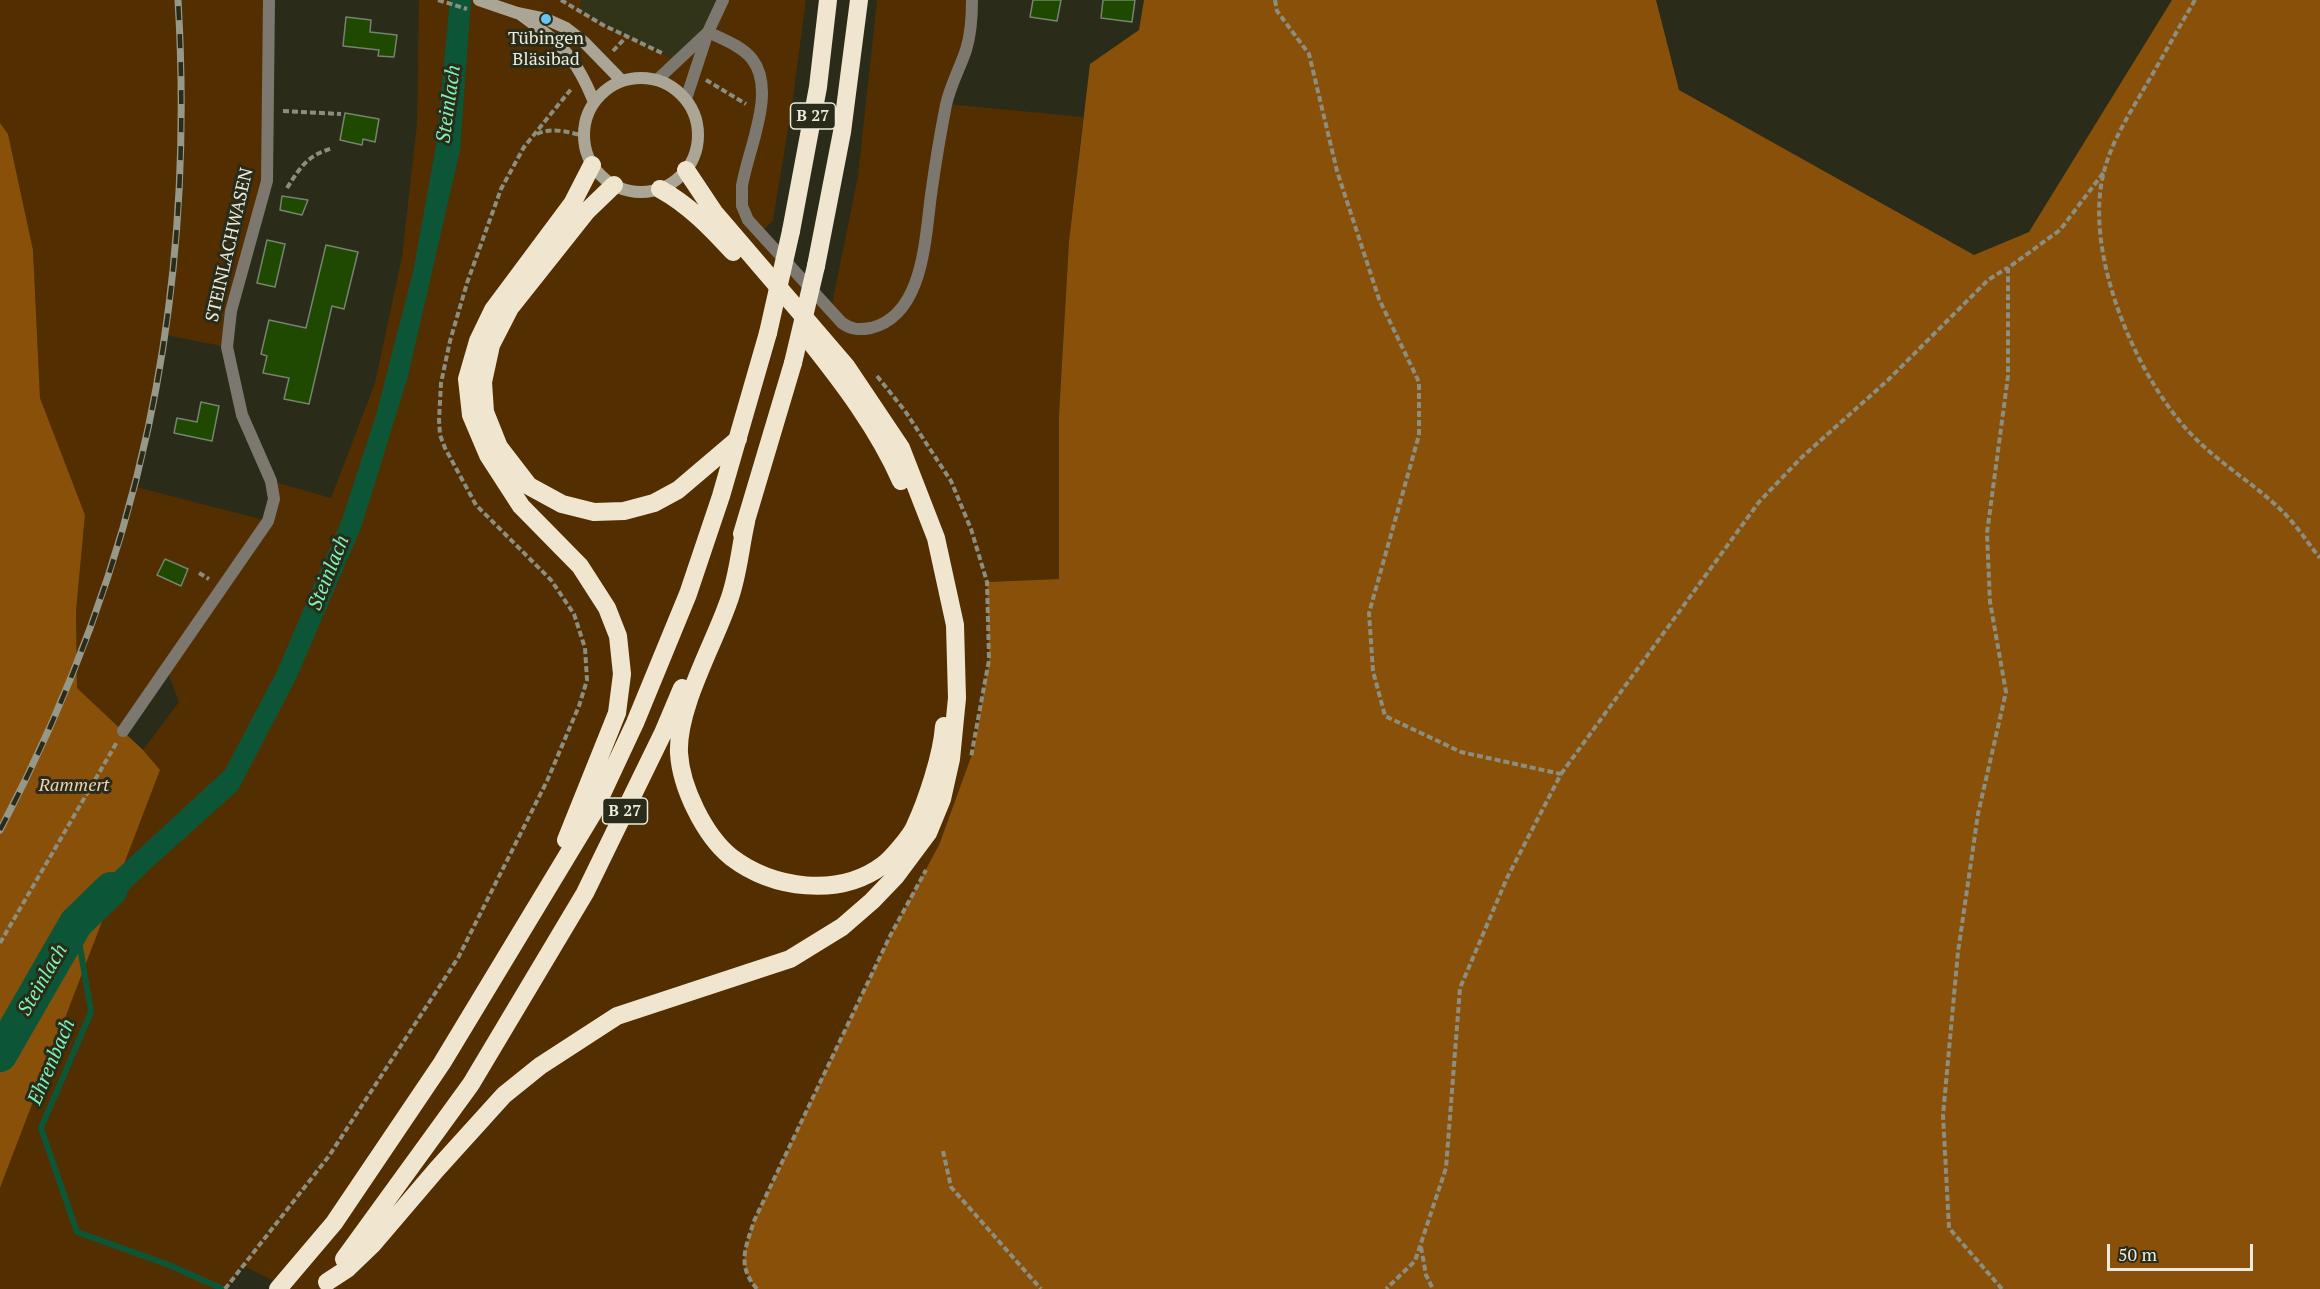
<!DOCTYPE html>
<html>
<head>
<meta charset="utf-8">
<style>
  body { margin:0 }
  #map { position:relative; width:2320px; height:1289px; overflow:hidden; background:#2a2c19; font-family:"PT Serif",serif }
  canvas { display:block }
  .scale { position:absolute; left:2107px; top:1244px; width:146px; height:27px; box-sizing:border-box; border:3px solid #eaebe0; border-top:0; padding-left:8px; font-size:18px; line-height:21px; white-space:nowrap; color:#eaebe0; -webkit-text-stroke:4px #2a2c19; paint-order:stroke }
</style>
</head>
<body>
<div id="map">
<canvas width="2320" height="1289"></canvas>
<div class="scale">50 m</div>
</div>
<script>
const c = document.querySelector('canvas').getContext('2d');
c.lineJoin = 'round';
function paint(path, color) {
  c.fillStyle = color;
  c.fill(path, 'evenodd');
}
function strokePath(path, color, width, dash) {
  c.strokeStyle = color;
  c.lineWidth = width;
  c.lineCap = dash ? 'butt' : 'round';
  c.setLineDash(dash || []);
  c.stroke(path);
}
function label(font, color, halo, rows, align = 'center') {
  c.font = font + ' "PT Serif",serif';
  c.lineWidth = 6;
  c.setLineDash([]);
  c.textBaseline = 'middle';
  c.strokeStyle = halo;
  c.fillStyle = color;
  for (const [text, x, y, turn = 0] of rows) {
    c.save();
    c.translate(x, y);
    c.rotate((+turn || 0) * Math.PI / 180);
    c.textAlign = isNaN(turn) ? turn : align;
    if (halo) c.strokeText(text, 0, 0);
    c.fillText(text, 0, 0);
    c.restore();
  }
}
const built = new Path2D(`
  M582 0H723L708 32 678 62 579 11Z`);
const green = new Path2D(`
  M0 0H269L267 181 227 347 166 335 136 487 268 521 271 481 331 498 375 383 402 257 417 124 419 0H582L579 11 678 62 708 32 723 0H806L791 112 773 220 760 234 831 309 858 176 877 0H972V14L947 104 1083 117 1069 241 1059 414V579L987 582 989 660 975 748 939 845 750 1281 757 1289H289L244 1266 225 1289H0V1188L160 770 143 750 179 702 167 670 123 731 77 688 76 611 85 515 40 398 33 250 8 134 0 123Z`);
const forest = new Path2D(`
  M1144 0H1656L1679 90 1974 255 2029 232 2172 0H2320V1289H757C736 1265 746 1247 754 1221L890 936 939 845 974 749 989 660 987 582 1059 579V415L1069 241 1090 64 1139 30Z
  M0 123 8 134 33 250 40 398 85 515 76 611 77 688 143 750 160 770 0 1188Z`);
const water = new Path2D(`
  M450 0H471L460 150 408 376 361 528 296 679 238 790 150 869 85 932 72 911 225 770 277 671 341 522 376 415 413 272 436 146Z`);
const stream = new Path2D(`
  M76 923 91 1012 41 1128 77 1232 169 1265 223 1289
  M0 1035 8 1040`);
const river = new Path2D(`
  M0 1055 76 923 111 889`);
const building = new Path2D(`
  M1033 0H1061L1057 21 1030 17Z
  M1103 0H1135L1132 22 1101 18Z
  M346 17 371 20 370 32 397 35 394 57 378 56 379 50 343 46Z
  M345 113 379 119 375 142 363 139 362 145 340 140Z
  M282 196 308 200 302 215 280 210Z
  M267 240 285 244 275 287 257 283Z
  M326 245 358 252 344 309 332 306 309 404 284 399 289 378 263 373 267 356 261 354 269 320 306 328Z
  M201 402 219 406 212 441 174 433 177 418 197 422Z
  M165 559 188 569 181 586 157 575Z`);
const path = new Path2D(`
  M438 0 467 9
  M561 0 603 25 664 54
  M1275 0 1277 11 1309 54 1337 171 1379 299 1419 382V435L1369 613 1373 671 1385 716 1461 752 1561 774 1507 878 1460 988 1446 1168 1415 1261 1386 1289
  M2195 0C2178 29 2162 58 2145 87 2130 113 2113 139 2105 168 2080 251 2139 386 2199 442 2224 466 2255 485 2280 509 2295 523 2307 542 2320 558
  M613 51 627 36
  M706 80 746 104
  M283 111 341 114
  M537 134C552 127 569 132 584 136
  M287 188C301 166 308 155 333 148
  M877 376 905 411 951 481 971 529 987 582 989 660 971 757
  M199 573 209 579
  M1561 774 1759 502 1801 458 1888 380 1988 280 2007 268
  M0 943 117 742
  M943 1151 951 1187 1041 1289
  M1421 1247 1426 1275 1433 1289
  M225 1289 329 1156 458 958 547 781 579 706 587 680 585 648 574 614 551 580 476 505 445 448 440 435 439 420 441 383 450 341 467 283 501 189 524 147 572 88
  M757 1289C736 1265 746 1247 754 1221L890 936 926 870
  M2002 1289 1949 1228 1943 1115 1958 952 1978 814 2006 692 1990 602 1987 533 2008 376V268L2060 230 2104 172`);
const lane = new Path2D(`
  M708 32C722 39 742 46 752 59 777 91 748 149 742 186V206L748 220 842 323C852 330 859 330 871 328 924 315 925 238 931 195 935 166 940 135 946 105 950 86 960 68 966 50 971 34 972 16 972 0`);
const street = new Path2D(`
  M657 80 707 33
  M686 99 708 32 723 0
  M123 731 268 521 274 499 271 481 242 415 227 347 231 311 267 181 269 0`);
const secondary = new Path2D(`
  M479 0 517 13 546 19 566 28 584 42 622 81
  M521 15C561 44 575 55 594 102
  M584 135a57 57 0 1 1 114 0a57 57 0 1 1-114 0Z`);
const highway = new Path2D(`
  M614 185 587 211 510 308 491 345 483 382 485 412 499 447 529 486 562 504 594 512 624 511 654 503 678 490 738 439
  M660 189C689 205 711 228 733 252
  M791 231 818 87 828 0
  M816 266 842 132 859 0
  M808 339C843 383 878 429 901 481
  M746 522C740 548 738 578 728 603 713 646 677 708 679 753 681 787 704 835 731 857 773 889 839 898 883 865 891 859 911 836 915 826 927 800 942 755 944 726
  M742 534 793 363
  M566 840 617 713 622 674 618 636 607 608 580 566 521 506 488 455 471 415 467 379 478 341 493 310 572 204 592 165
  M344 1259 471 1084 585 893 663 733 682 688
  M327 1282 347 1269 373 1244 437 1169 504 1095 540 1066 617 1016 790 959 842 927 872 901 896 876 928 833 942 799 951 759 957 698 955 625 936 538 901 448 846 366 714 212 686 170
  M278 1289 334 1223 442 1063 593 813 635 723 688 594 721 496 768 333`);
const rail = new Path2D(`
  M0 830C140 564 196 299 178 0`);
const highwayBridge = new Path2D(`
  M768 333 791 231
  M793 363 816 266`);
const markers = [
  [546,19,6,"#69c3f1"]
];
const shields = [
  [813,116,45],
  [625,811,45]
];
const shieldNames = [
  ["B 27",813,116],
  ["B 27",625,811]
];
const poiNames = [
  ["Tübingen",546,39],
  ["Bläsibad",546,60]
];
const streetNames = [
  ["STEINLACHWASEN",230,245,-77]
];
const parkNames = [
  ["Rammert",74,786]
];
const waterNames = [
  ["Steinlach",449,104,-82],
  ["Steinlach",329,573,-68],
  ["Steinlach",43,980,-60],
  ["Ehrenbach",52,1062,-67]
];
paint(built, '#32341a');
paint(green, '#532e01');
paint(forest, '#895009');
paint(water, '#0c5637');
strokePath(stream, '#0c5637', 6);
strokePath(river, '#0c5637', 34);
paint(building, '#1f4800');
strokePath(building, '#768371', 1.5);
strokePath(path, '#8c8e7f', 4, [6, 3]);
strokePath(lane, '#7c786f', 12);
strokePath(street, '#7c786f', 12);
strokePath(secondary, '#aba596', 12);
strokePath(highway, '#f0e6d0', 18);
strokePath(rail, '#969889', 7);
strokePath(rail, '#2a2c19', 4.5, [14]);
strokePath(highwayBridge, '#f0e6d0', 18);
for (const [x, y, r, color] of markers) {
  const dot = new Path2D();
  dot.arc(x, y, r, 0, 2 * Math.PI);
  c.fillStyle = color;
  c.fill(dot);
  strokePath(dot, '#2a2c19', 2);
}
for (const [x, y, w] of shields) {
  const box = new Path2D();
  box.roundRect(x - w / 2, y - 13, w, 26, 4.5);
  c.fillStyle = '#2a2c19';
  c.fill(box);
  strokePath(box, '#eaebe0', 1.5);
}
label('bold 16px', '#eaebe0', null, shieldNames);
label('18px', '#eaebe0', '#2a2c19', poiNames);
label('18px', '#eaebe0', '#2a2c19', streetNames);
label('italic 18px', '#f3d1b4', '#2a2c19', parkNames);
label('italic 20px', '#7df3b8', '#2a2c19', waterNames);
</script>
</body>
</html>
